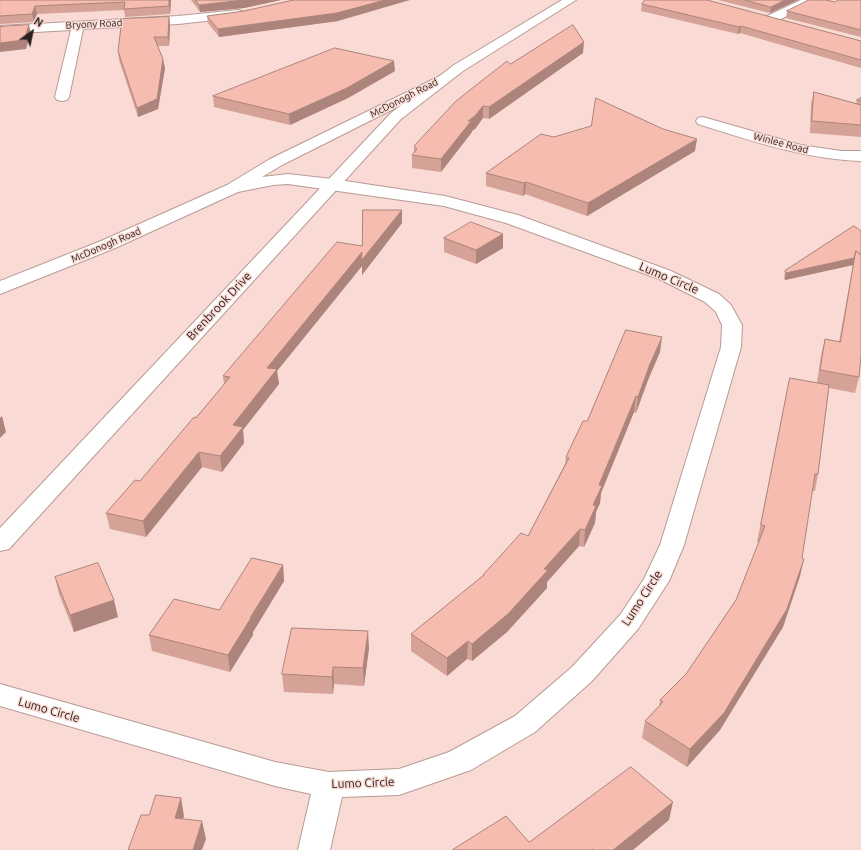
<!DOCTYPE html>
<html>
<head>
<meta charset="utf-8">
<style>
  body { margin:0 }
  #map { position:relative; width:861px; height:850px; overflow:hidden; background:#f9dad4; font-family:Ubuntu,sans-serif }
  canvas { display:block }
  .north { position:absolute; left:12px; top:12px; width:40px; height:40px; -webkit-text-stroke:3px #f9dad4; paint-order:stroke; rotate:33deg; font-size:11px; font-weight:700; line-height:16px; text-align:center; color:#2a1f1d }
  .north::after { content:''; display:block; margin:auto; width:14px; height:18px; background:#2a1f1d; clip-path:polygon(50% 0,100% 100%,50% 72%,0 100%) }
</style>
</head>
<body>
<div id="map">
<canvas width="861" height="850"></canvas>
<div class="north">N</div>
</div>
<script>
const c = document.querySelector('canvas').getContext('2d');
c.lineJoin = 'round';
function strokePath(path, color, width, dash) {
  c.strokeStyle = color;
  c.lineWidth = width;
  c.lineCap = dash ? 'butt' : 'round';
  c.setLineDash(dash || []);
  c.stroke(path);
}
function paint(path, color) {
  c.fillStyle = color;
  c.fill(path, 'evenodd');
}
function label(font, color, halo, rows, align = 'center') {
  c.font = font + ' Ubuntu,sans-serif';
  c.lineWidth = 3;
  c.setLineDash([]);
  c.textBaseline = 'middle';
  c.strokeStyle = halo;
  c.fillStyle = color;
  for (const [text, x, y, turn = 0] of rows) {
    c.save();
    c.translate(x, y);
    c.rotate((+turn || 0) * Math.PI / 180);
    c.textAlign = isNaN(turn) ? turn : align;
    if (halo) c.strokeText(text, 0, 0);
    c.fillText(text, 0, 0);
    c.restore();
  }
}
const minor = new Path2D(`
  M801 0H816L814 2 775 22H767L765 19 767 16Z
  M238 10 242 11 244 14 242 17 178 24 83 29 69 97 67 100 62 101 57 100 55 97 71 30 0 34V26L178 16Z
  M446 73 451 74 453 77 451 80 282 165 262 177 288 174 332 179 445 196 518 215 671 271 719 294 731 305 742 325 741 347 684 545 669 581 638 629 592 681 535 732 471 770 399 795 342 797 330 850H298L311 794 275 786 0 706V684L275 762 329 772 399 769 449 752 515 716 572 667 620 615 644 579 660 545 721 347 722 325 716 312 705 302 659 279 506 223 444 206 288 184 273 185 238 192 113 249 0 294V281L101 241 227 185 270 159Z
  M703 117 801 145 841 151H861V161C804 159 752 141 698 124L696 121 698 118Z`);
const major = new Path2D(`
  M562 0H576L463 71 401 119 9 549 0 551V528L391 113 454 65Z`);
const wall = new Path2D(`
  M0 0H171L170 14 125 17 124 10 37 14 34 22 0 24Z
  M191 0H281L244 8 200 12Z
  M718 0H798L770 13Z
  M861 0V37L786 18 787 11 835 2Z
  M642 4 861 41V68L740 33 738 34 641 11Z
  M207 16 338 21 219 37 208 23Z
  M169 17 170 25 169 46H158L165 68 158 109 138 117 119 60 118 51Z
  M583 53 489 119 483 118 475 129 472 131V132L441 172 412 168V155L414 153V146L510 64Z
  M395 71 348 98 290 125 214 107 213 96Z
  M814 92 856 104 857 100 861 98V137L810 133 811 104Z
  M554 137 695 151 587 216 525 194 523 196 486 186V173Z
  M402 223 362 275V266L277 371 279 384 243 430 244 443 222 472 202 467 146 537 110 529 106 513 140 481 224 385 223 376 362 246Z
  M854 226 859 377 855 393 829 388 818 474 815 491H812L802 558 800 576 783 627 720 730 687 767 642 738 645 721 659 706 660 700 686 674 736 600 759 542H757L790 378 817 383 821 355 825 339 839 342 853 265 785 280 784 278 785 271Z
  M503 234V248L476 264 444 252V238Z
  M660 352 648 380 636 413 634 412 601 493 600 503 596 512 595 523 584 547 579 546 547 582V588L507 632 472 661 467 659 447 676 411 651V634L483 576V575L528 536 565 464 566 457 587 421Z
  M283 565 284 581 253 632V635L230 672 152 651 149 635 219 610Z
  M55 577 118 617 74 632 59 594Z
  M369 648 364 686 334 684 333 694 284 692 282 674Z`);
const shadedWall = new Path2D(`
  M169 0H171L170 14 169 6Z
  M245 0H281L244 8 200 12 199 5Z
  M385 0H410L338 21 219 37 218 29Z
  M785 0H798L770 13 771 7Z
  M35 6 37 14 34 22 32 14Z
  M169 17 170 25 169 46 168 37Z
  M29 25 31 33 26 49 0 52V43Z
  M741 26 740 33 738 34 739 27Z
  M584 42 583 53 489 119V107Z
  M163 59 165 68 158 109 138 117 137 108Z
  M394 61 395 71 348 98 290 125 289 114Z
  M483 106V118L475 129 472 131V132L441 172V159L468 121Z
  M697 139 695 151 587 216 588 203Z
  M526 182 525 194 523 196 524 183Z
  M402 210V223L362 275V266L277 371 279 384 243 430 244 443 222 472 220 456 233 425 267 368 362 252Z
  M503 234V248L476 264V250Z
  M854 258 853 265 785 280 786 273Z
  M662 337 660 352 648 380 636 413 638 397 650 364Z
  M636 396 634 412 601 493 600 503 596 512 595 523 584 547 585 530 599 485Z
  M2 416 6 432 0 438V418Z
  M199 452 202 467 146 537 143 521Z
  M580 529 579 546 547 582V588L507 632 472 661V644L544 569Z
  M804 559 800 576 783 627 720 730 687 767 690 749Z
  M283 565 284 581 253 632V635L230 672 228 655Z
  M114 600 118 617 74 632 70 615Z
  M368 631 369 648 364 686 363 668Z
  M468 641 467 659 447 676V658Z
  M333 667 334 684 333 694 332 677Z
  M181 798 184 816 178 836 175 818Z
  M673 802 669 820 633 850H613Z
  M202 821 206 839 202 850H193Z`);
const building = new Path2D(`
  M0 0H169V6L124 9 125 2 35 6 32 14 0 16Z
  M196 0H245L199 5Z
  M294 0H385L337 13 218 29 207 16 244 11Z
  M645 0H707L861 41V60L741 26 739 27 642 4Z
  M745 0H785L771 7Z
  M809 0H826L835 2 838 0H861V30L787 11Z
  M169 17 168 37H154L163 59 157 99 137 108 118 51 122 19Z
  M29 25 24 40 0 43V27Z
  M573 25 584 42 489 107 483 106 475 116 468 121 472 120 441 159 412 155 417 149 414 146 456 101 507 61 510 64Z
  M335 48 394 61 347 88 289 114 213 96Z
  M814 92 861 105V125L812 121Z
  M596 98 663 129 697 139 588 203 526 182 524 183 486 173 541 134 554 137 591 126Z
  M861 98V101L857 100Z
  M363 210H402L361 261 362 252 267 368 277 369 233 425 243 427 220 456 199 452 143 521 106 513 135 480 140 481 194 417 196 418 230 377 223 376 337 242 362 246Z
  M471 222 503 234 476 250 444 238Z
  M854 226 861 231V255L856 251 854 258 786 273 785 271Z
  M856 251 861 255V356L859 377 820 370 825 339 840 342Z
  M626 330 662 337 650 364 638 397 636 396 599 485 602 486 593 505 596 506 585 530 580 529 544 569 548 570 508 614 472 644 468 641 447 658 411 634 484 575H483L521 533 528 536 569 458 566 457 583 421H587Z
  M790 378 829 385 818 474H815L802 558 804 559 787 609 724 713 690 749 645 721 663 702 660 700 686 674 736 600 765 526 761 525Z
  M252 558 283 565 250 618H251L228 655 149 635 174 599 219 610Z
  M98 563 114 600 70 615 55 577Z
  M292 628 368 631 363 668 333 667 332 677 282 674Z
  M631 767 673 802 613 850H593V849L592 850H452L506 816 529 842Z
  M156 795 181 798 175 818 202 821 193 850H128L141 815H149Z`);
const farStreetnames = [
  ["Bryony Road",94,24,-3],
  ["McDonogh Road",404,98,-27],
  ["Winlee Road",781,143,15],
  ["McDonogh Road",106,245,-23]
];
const streetNames = [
  ["Lumo Circle",669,278,23],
  ["Brenbrook Drive",219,306,-47],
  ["Lumo Circle",642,598,-57],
  ["Lumo Circle",49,710,16],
  ["Lumo Circle",363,783,-2]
];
strokePath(minor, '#b89b96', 2);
strokePath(major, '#b89b96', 2);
paint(minor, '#fff');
paint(major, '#fff');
paint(wall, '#d4a297');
paint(shadedWall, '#ac847b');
paint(building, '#f6bcb0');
strokePath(building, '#ac847b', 1);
label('10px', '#2a1f1d', '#f9dad4', farStreetnames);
label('12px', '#2a1f1d', '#f9dad4', streetNames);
</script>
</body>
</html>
